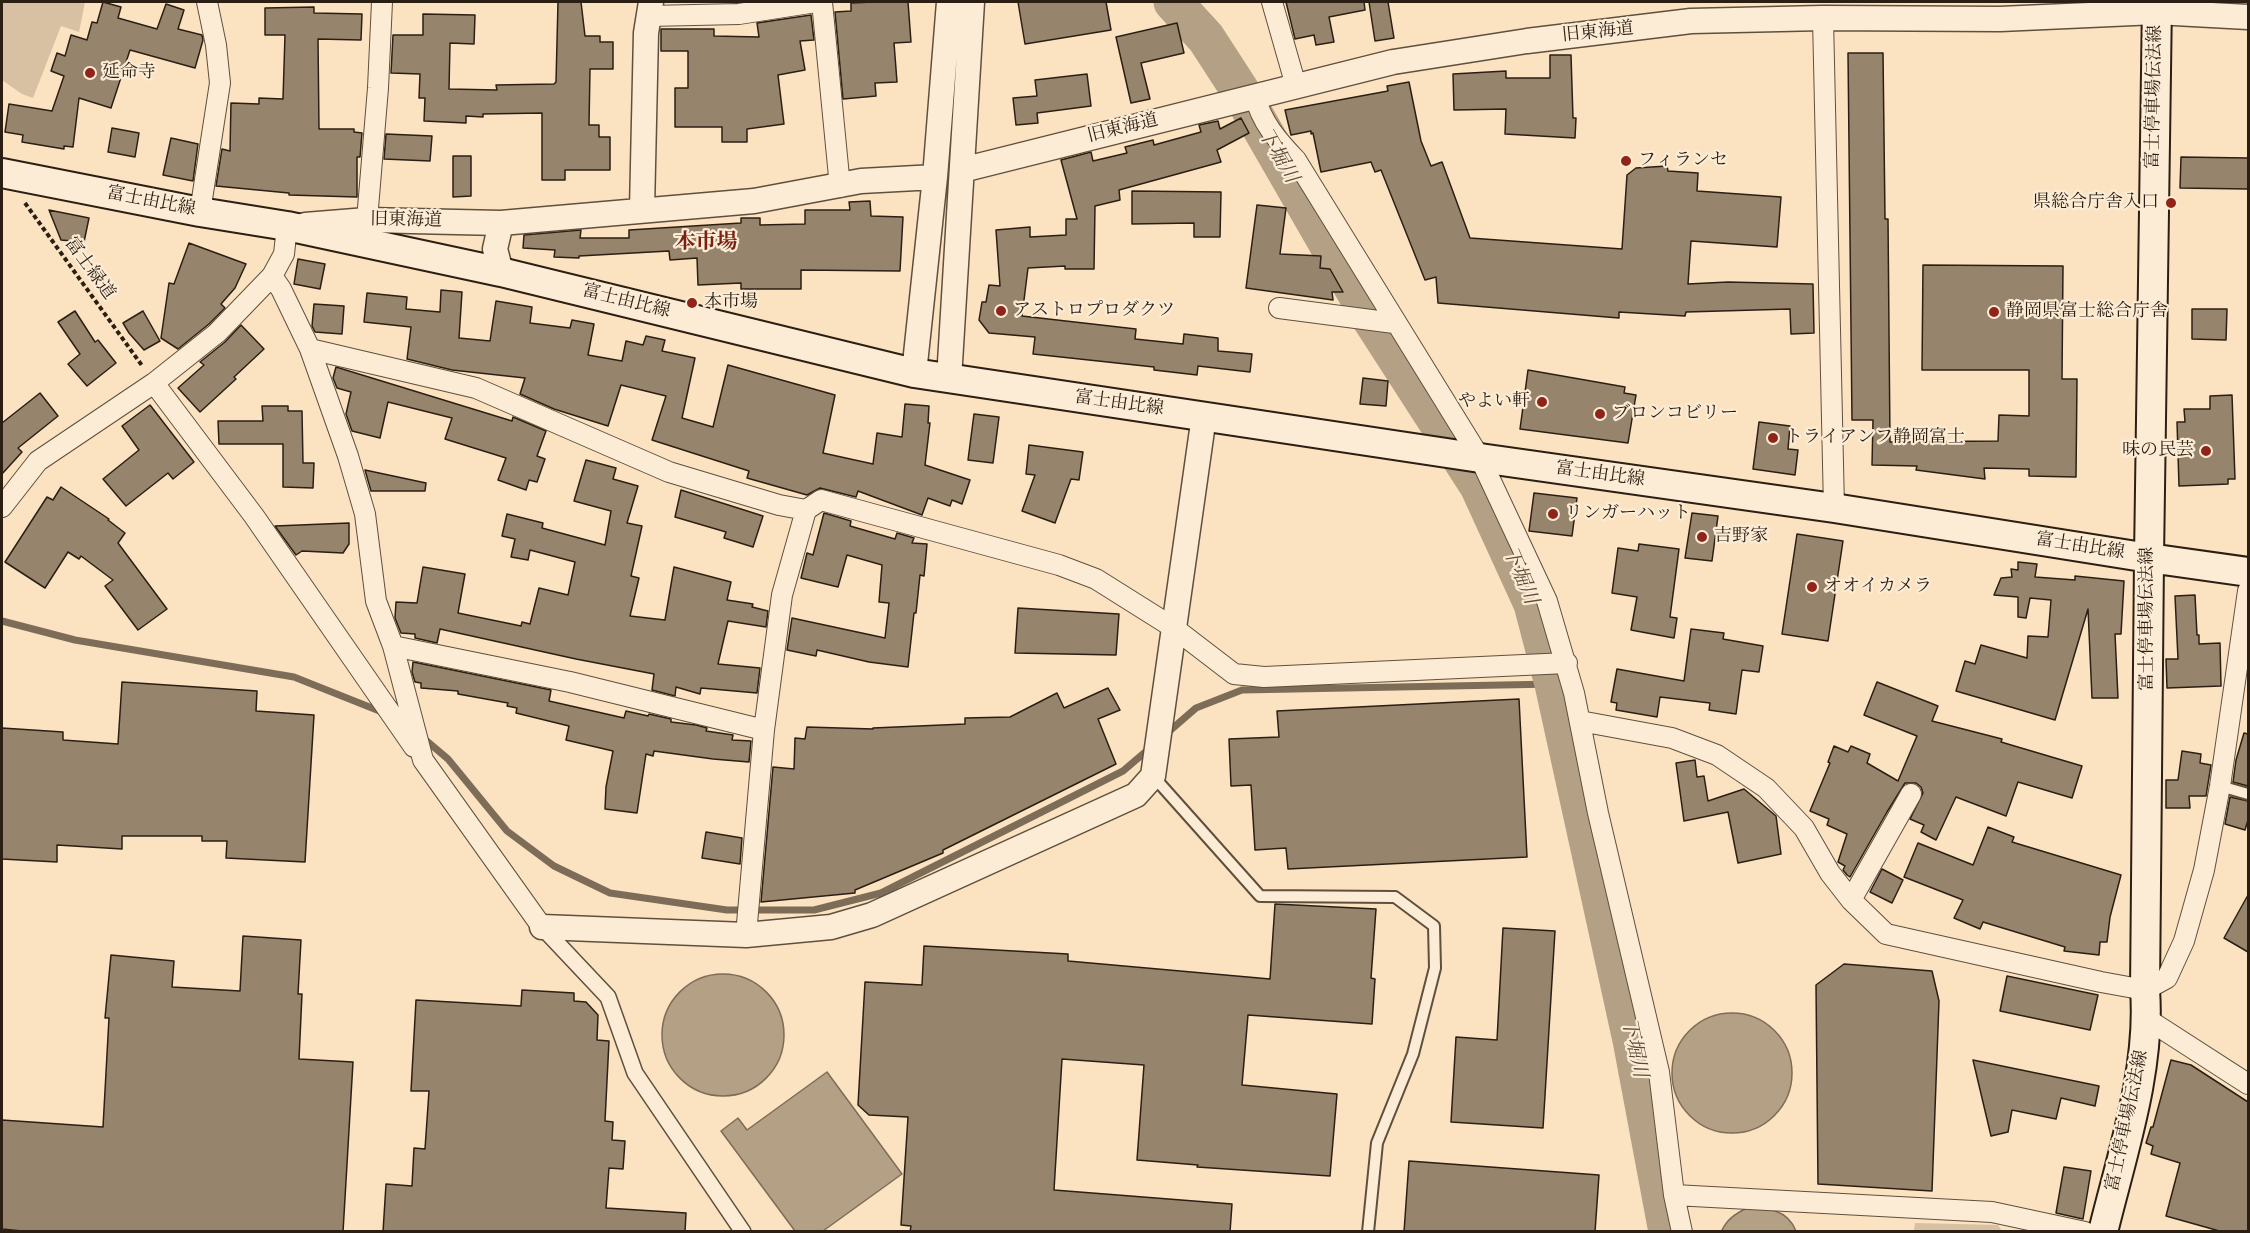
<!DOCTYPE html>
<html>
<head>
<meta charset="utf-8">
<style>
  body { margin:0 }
  #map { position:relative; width:2250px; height:1233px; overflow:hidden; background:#fbe2c0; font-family:"IM FELL Double Pica",serif }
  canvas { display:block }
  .frame { position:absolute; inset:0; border:3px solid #2b1f13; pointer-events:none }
</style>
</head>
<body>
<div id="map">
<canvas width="2250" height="1233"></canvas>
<div class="frame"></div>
</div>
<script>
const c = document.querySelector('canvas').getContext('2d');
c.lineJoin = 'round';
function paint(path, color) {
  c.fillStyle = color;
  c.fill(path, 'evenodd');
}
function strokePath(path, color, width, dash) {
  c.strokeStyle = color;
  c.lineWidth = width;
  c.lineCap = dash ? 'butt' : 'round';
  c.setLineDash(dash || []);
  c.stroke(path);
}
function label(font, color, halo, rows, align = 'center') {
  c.font = font + ' "IM FELL Double Pica","Noto Serif JP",serif';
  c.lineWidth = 4.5;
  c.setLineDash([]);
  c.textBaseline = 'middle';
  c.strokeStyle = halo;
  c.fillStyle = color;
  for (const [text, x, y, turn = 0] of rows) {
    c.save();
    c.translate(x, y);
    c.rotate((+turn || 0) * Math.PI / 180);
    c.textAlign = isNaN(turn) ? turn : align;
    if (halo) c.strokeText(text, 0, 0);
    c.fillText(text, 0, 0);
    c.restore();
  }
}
const green = new Path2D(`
  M2 2H85L79 32 61 26 33 98 22 94 2 80Z
  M1915 1223 1998 1225 2002 1231H1914Z`);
const water = new Path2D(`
  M662 1035a61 61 0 1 1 122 0a61 61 0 1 1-122 0Z
  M1672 1073a60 60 0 1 1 120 0a60 60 0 1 1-120 0Z
  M827 1072 902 1174 823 1231H795L721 1131 738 1118 747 1130Z
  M1747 1208C1768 1208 1787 1209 1796 1231L1721 1232C1727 1219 1735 1214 1747 1208Z`);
const stream = new Path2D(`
  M2 621 75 640 294 677 382 712
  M1166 734 1196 708 1242 690 1554 684
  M422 737 448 759 507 831 554 866 610 893 727 910H814L881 893 1123 771 1150 748`);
const river = new Path2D(`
  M1173 2 1206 38 1239 89 1372 320 1479 486 1533 604 1554 684 1632 1040 1668 1232`);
const building = new Path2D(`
  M103 2 121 7 118 18 157 29 166 4 184 10 178 29 202 35 203 40 195 68 130 50 111 108 79 98 73 147 64 146V149L22 142 23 135 5 132 9 104 52 111 64 76 51 71 57 53 65 56 71 35 87 40 92 22 97 23Z
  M558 2H581L585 36H600V42H613V69H590L589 125H599V137H610V170H565V180H542V113L483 114V117L466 116V123L424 121 425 98H419L420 74 391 73 393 35H423V14L475 15 474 44 450 43 449 89 497 90 496 85 554 84 556 82Z
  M873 2H908L911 42 894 43 897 82 875 83 876 96 843 99 835 12 851 11V3Z
  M1018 2H1106L1111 30 1025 44Z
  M1286 2H1364L1365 10 1329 17 1334 42 1316 45 1314 35 1295 39Z
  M1369 2H1388L1394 38 1375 41Z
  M314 7V13L362 14 361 40 318 39 319 129H354V132L362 133 360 157H357V197L289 195V193L216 186 222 149 230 151 231 103 259 104V98L283 99 285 35H265V8Z
  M811 15 814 40 800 41 805 70 778 75 784 124 747 129V142H722V127H675V88H688V51H661V29H714V36L759 37 757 23Z
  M1177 23 1184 53 1141 63 1150 99 1131 103 1116 37Z
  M1848 53H1883L1885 219H1888L1890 442 1998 441 1999 415 2029 416V370H1922L1923 265 2063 266 2062 379H2077L2076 477 2029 476V469L1984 468 1985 479 1916 470 1917 466 1872 465 1873 420H1852Z
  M1550 55H1571L1573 118H1576L1575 138 1505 134 1506 109 1454 110 1453 74 1506 71V78H1550Z
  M1087 74 1091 106 1037 113 1038 123 1016 125 1013 98 1037 96 1035 80Z
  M1409 82 1421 141 1431 166 1442 162 1470 238 1622 249 1627 175 1636 168 1667 166 1668 171 1698 173 1697 191 1781 197 1777 247 1691 241 1688 284 1728 282 1813 284 1814 333 1791 334 1790 309 1686 312 1685 316 1619 312V318L1438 303 1436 277 1425 280 1381 170 1375 172 1371 162 1321 172 1313 133 1311 134V131L1291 135 1285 110 1388 91 1387 86Z
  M1241 118 1249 133 1217 150 1221 162 1119 190 1120 200 1095 206 1094 269H1065V266L1028 268 1022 316 1136 329 1135 339 1183 344 1184 334 1218 338V351L1252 354 1250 372 1198 366 1197 375 1154 370V367L1033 354 1035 337 989 333 979 320 982 302H986L989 285 1000 286 996 230 1030 227V237L1066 235V219H1077L1061 160 1091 152 1093 161 1127 153 1125 147 1153 140 1154 145 1201 132 1199 125 1218 121 1220 129Z
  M112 128 139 133 135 157 108 152Z
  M386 134 432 136 430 161 384 159Z
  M171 138 198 144 193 181 163 175Z
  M453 156H471V196L453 197Z
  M2181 157 2248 158V189L2180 188Z
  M1132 191 1221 192 1220 237H1194V223L1132 224Z
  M870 201 871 216 903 217 900 271 801 270V289H741V283L698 285 697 258 670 260 669 251 579 256V258L554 257 555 250 523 248 524 235 581 230 580 238H629V230L741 223V218H760V225L805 224V210H850L849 202Z
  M1257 205 1286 208 1280 254 1321 256 1320 268 1330 269 1343 292H1332L1333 300 1246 288Z
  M49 210 89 218 84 242 61 240Z
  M189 243 246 264 235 288 221 304 225 308 209 324 178 349 161 338 169 283 174 284Z
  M298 259 325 264 320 289 294 284Z
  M441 290 462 292 459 338 490 341 496 301 532 307 530 323 570 328 572 320 594 324 588 355 622 361 626 341 643 345 646 336 665 340 662 351 695 358 682 418 713 427 728 365 835 395 823 453 873 464 877 433 902 437 905 404 929 406 928 423H930L925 465 970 480 962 504 952 500 950 506 928 498 922 515 858 491 856 497 820 488 807 495 747 478 749 471 652 440 666 396 621 385 608 426 554 409 520 394 525 378 452 370 407 359 411 327 364 322 367 293 407 297 406 309 440 312Z
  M314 304 344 306 342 334 315 332 312 326Z
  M2192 309H2227L2226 340 2192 339Z
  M75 311 95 342 98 340 116 363 87 386 68 364 80 354 58 322Z
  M143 311 160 341 144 350 129 333 123 323Z
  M241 325 264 349 234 377 236 379 200 412 178 388 204 365 200 362 225 342Z
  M336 367 512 421 513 417 546 431 537 456 545 459 537 482 529 480 526 490 498 480 506 458 445 439 452 418 388 402 380 438 352 431 346 414 351 392 337 388 333 378Z
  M1528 370 1625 387 1624 393 1636 395 1628 443 1520 429Z
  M1363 378 1388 381 1386 406 1360 404Z
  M40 393 58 416 18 448 22 452 2 474V423Z
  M2232 395 2235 479H2228V484L2179 486 2177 422H2185L2184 409H2210V396Z
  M150 405 194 462 173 479 168 473 126 506 103 479 139 450 122 426Z
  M262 406H288V411H302L303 463H314L313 488 283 487V444H219L218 421H263Z
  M974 414 999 417 993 463 968 460Z
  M1759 422 1790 426 1788 449 1798 450 1795 475 1753 469Z
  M1029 445 1083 452 1079 480 1071 479 1055 523 1022 511 1035 475 1026 474Z
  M586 460 616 468 613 479 638 486 627 523 642 526 631 576 639 578 630 616 665 620 674 567 731 582 727 600 753 604 752 607 768 611 766 627 728 621 718 664 760 668 757 693 701 688 700 694 676 687 675 696 652 690 654 674 576 659 440 629 437 643 415 638V634L401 633 395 618 396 602 417 603 423 567 465 574 458 613 521 626 522 622 530 624 539 588 568 595 575 562 530 550 528 560 511 557 515 539 502 536 507 514 543 523 542 528 605 545 611 511 574 501Z
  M365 470 426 483 425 491H371Z
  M61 487 109 519 108 520 125 533 118 543 167 609 138 630 105 586 113 580 81 556 79 559 68 552 45 588 5 562 47 497 53 500Z
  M681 490 763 516 753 547 724 538 726 532 675 517Z
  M1534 493 1577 498 1572 536 1529 531Z
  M824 513 851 521 850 526 895 539 897 533 914 538 912 543 927 544 924 576 920 575 916 613H914L908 667 869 662 817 650 816 656 787 650 792 618 885 638 889 603 879 602 882 565 847 555 838 587 801 578 807 553 813 555Z
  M1692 513 1718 516 1712 561 1685 558Z
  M349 523V544L343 553 302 551 296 555 275 526Z
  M1797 534 1843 541 1828 641 1782 634Z
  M1639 544 1679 549 1670 617 1677 618 1674 638 1631 630 1637 597 1612 593 1618 548 1638 551Z
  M2018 562 2037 564 2035 577 2075 580V576L2124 581 2121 634H2115L2118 698H2092L2088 609 2055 720 1956 691 1965 661 1975 664 1981 645 2027 658 2028 636 2048 637 2051 600 2030 598 2026 618 2018 617V597L1994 595 2001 578 2012 577 2011 569 2018 570Z
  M2195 595 2197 635H2199V644L2220 643 2221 686 2167 688 2166 659H2178L2175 596Z
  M1018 608 1119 614 1116 655 1015 653Z
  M1691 629 1724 633 1723 639 1763 646 1759 672 1742 670 1736 714 1709 710 1710 703 1660 697 1657 717 1616 710 1617 703 1611 702 1617 669 1684 681Z
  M413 662 551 690 549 701 624 718 626 711 648 716 649 714 671 719V722L696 725 707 728 706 731 733 735 732 740 751 741 749 762 713 759 654 751 653 756 646 754 637 813 605 809 606 787 613 751 566 740 569 726 516 713 517 708 507 706 508 703 458 694V691L421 688V683L415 682 412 672Z
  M122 682 257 691 256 711 314 715 305 862 226 858 227 841H202V836H122V849L57 845V862L2 859V728L63 732V740L118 744Z
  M1877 682 1938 706 1932 721 2002 739 2001 742 2082 766 2072 798 2018 782 2006 816 1956 797 1936 840 1921 832 1924 825 1910 819 1923 793 1921 787 1916 783H1905L1887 812 1850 877 1847 875 1843 870 1845 866 1838 862 1847 834 1827 825 1829 819 1810 811 1830 763 1828 762 1834 746 1848 752 1851 746 1870 754 1867 763 1898 781 1917 736 1864 715Z
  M1108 688 1120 710 1098 719 1116 764 943 850V853L855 890V893L761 902 773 767 794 769 795 738 805 739 807 727 873 729V728L965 724V718L1010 717 1057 693 1064 708Z
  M1519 699 1527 857 1288 869 1286 848 1255 850 1251 785 1231 786 1229 739 1279 737 1277 711Z
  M2244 733 2248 734V786L2233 782 2236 760Z
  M2182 751 2201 754 2200 763 2211 765 2206 796H2189L2190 808H2166V780H2178Z
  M1695 760 1697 777 1704 776 1708 801 1744 789 1776 816 1781 854 1738 863 1728 812 1684 821 1676 763Z
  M2230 797 2248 801V820L2245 830 2225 824Z
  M1988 827 2014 837 2012 842 2121 875 2110 917 2107 942H2100L2099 955 2064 951 2065 947 1983 922 1980 929 1954 918 1963 900 1904 877 1918 843 1973 865Z
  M706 832 742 838 740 864 702 858Z
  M1882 869 1903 880 1892 903 1870 892Z
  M2248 895V952L2224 938Z
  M1275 904 1376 909 1371 978 1375 979 1372 1024 1248 1015 1242 1085 1337 1094 1330 1176 1197 1167 1198 1165 1137 1160 1144 1065 1062 1059 1054 1190 1232 1204 1230 1232H910L911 1226 901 1225 908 1117 869 1115 858 1105 865 982 922 985 924 946 1068 954V961L1270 979Z
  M1503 928 1555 931 1543 1128 1451 1122 1456 1037 1497 1040Z
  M243 936 301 940 298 994H302L299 1059 353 1062 343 1232H32L2 1229V1120L103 1127 109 1018H105L111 955 174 961 172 987 240 991Z
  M1844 964 1932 971 1939 1001 1932 1191 1818 1184 1816 985Z
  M2007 976 2098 995 2090 1030 2000 1011Z
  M522 990 574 993V1001L586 1002 598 1015 597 1040 609 1041 605 1121 613 1122 612 1140 625 1141 623 1169 609 1168 606 1208 686 1213 685 1232H383L386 1184 412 1186 414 1148 425 1149 429 1091H411L416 1000 521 1006Z
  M1973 1060 2099 1086 2095 1106 2061 1098 2056 1119 2012 1110 2008 1132 1991 1136Z
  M2171 1060 2191 1065 2248 1102V1232H2223L2166 1216 2180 1163 2151 1154 2153 1146 2146 1143 2151 1127H2153Z
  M1409 1161 1599 1175 1595 1232H1404Z
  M2064 1167 2091 1171 2083 1219 2056 1213Z`);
const path = new Path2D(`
  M25 203 143 367`);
const service = new Path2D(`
  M1153 776 1260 896 1395 897 1434 926 1435 968 1413 1054 1377 1143 1368 1232
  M2220 786 2248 794`);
const pedestrian = new Path2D(`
  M542 927 608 997 635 1073 743 1232`);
const minor = new Path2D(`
  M822 2 840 187
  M1272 2 1296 86
  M649 16 739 14 816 2
  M1823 18 1834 508
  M1255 96C1261 122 1278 141 1296 160L1480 458 1547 601 1574 693 1598 813 1659 1072 1674 1195 1682 1232
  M200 212 220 83 216 45 207 2
  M367 220 378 88 382 2
  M272 276 281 289 310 349 348 456 365 514 376 601 393 646 423 760 542 927
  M1279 308 1394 323
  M310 349 476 388 669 472 779 505 806 510 821 500 1059 565 1096 579 1174 628 1234 674 1264 677 1567 663
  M154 383 254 516 414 747
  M2 507 38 461 154 383 217 333 272 276 284 254 287 226
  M393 646 570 682 764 730
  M1580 721 1672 738 1717 755 1766 788 1804 828 1830 873 1851 900 1886 934 2101 982 2145 990 2167 978 2184 941 2204 870 2220 786 2248 591
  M1851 900 1911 794
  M746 935 764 730 782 595 806 510
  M2147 1019 2248 1084
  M1674 1195 1992 1212 2085 1232`);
const tertiary = new Path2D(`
  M962 170 1393 62 1527 41 1691 21 1823 18 2000 19 2156 12 2248 17
  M642 209 646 33 651 2
  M501 223 495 249 501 272
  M305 225 367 220 501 223 754 201 861 181 935 177
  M914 373 935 177 949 2
  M949 379 972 2
  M542 927 746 935 831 927 872 915 1136 795 1153 776 1204 416`);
const secondary = new Path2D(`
  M2 173 200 212 287 226 501 272 914 373 1480 458 1834 508 2149 558 2248 572
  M2103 1232C2122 1154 2151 1070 2145 990L2149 558 2157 2`);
const markers = [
  [90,73,6,"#8f2418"],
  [1626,161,6,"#8f2418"],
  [2171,203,6,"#8f2418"],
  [692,303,6,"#8f2418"],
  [1001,311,6,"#8f2418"],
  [1994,312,6,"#8f2418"],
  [1542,402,6,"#8f2418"],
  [1600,414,6,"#8f2418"],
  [1773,438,6,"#8f2418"],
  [2206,451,6,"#8f2418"],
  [1553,514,6,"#8f2418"],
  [1702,537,6,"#8f2418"],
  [1812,587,6,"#8f2418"]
];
const streetNames = [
  ["旧東海道",1598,33,-6],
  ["富士停車場伝法線",2155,97,-89],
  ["旧東海道",1123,129,-14],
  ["富士由比線",151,202,11],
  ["旧東海道",406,221,1],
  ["富士緑道",89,269,54],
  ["富士由比線",626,302,14],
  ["富士由比線",1119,404,8],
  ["富士由比線",1600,475,8],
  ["富士由比線",2080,547,9],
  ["富士停車場伝法線",2148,619,-90],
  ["富士停車場伝法線",2128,1121,-78]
];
const poiNames = [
  ["延命寺",102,73],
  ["フィランセ",1638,161],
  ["県総合庁舎入口",2159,203,"right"],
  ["本市場",704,303],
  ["アストロプロダクツ",1013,311],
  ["静岡県富士総合庁舎",2006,312],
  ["やよい軒",1530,402,"right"],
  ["ブロンコビリー",1612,414],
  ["トライアンフ静岡富士",1785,438],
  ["味の民芸",2194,451,"right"],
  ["リンガーハット",1565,514],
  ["吉野家",1714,537],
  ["オオイカメラ",1824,587]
];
const waterNames = [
  ["下堀川",1277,156,60],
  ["下堀川",1519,576,67],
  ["下堀川",1633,1048,78]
];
const quarterNames = [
  ["本市場",706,243]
];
paint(green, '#d8c1a3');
paint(water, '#b4a085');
strokePath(water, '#7d6c57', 1.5);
strokePath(stream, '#7d6c57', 7);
strokePath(river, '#b4a085', 39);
paint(building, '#97846d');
strokePath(building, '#2b1f13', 1.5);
strokePath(service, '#5f503e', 14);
strokePath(pedestrian, '#5f503e', 18);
strokePath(minor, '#5f503e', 22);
strokePath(tertiary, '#5f503e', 27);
strokePath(secondary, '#2b1f13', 32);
strokePath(path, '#2b1f13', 4, [4.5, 3]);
strokePath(service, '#fcecd6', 10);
strokePath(pedestrian, '#fcecd6', 15);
strokePath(minor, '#fcecd6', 20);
strokePath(tertiary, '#fcecd6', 24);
strokePath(secondary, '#fcecd6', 28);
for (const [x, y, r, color] of markers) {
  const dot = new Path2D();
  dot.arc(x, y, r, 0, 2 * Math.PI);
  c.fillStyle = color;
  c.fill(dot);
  strokePath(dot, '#fcecd6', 2);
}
label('18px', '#2b1f13', '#fcecd6', streetNames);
label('18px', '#2b1f13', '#fcecd6', poiNames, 'left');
label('italic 20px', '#5b4c3b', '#fcecd6', waterNames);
label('bold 21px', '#7a1f14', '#fcecd6', quarterNames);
</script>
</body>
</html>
